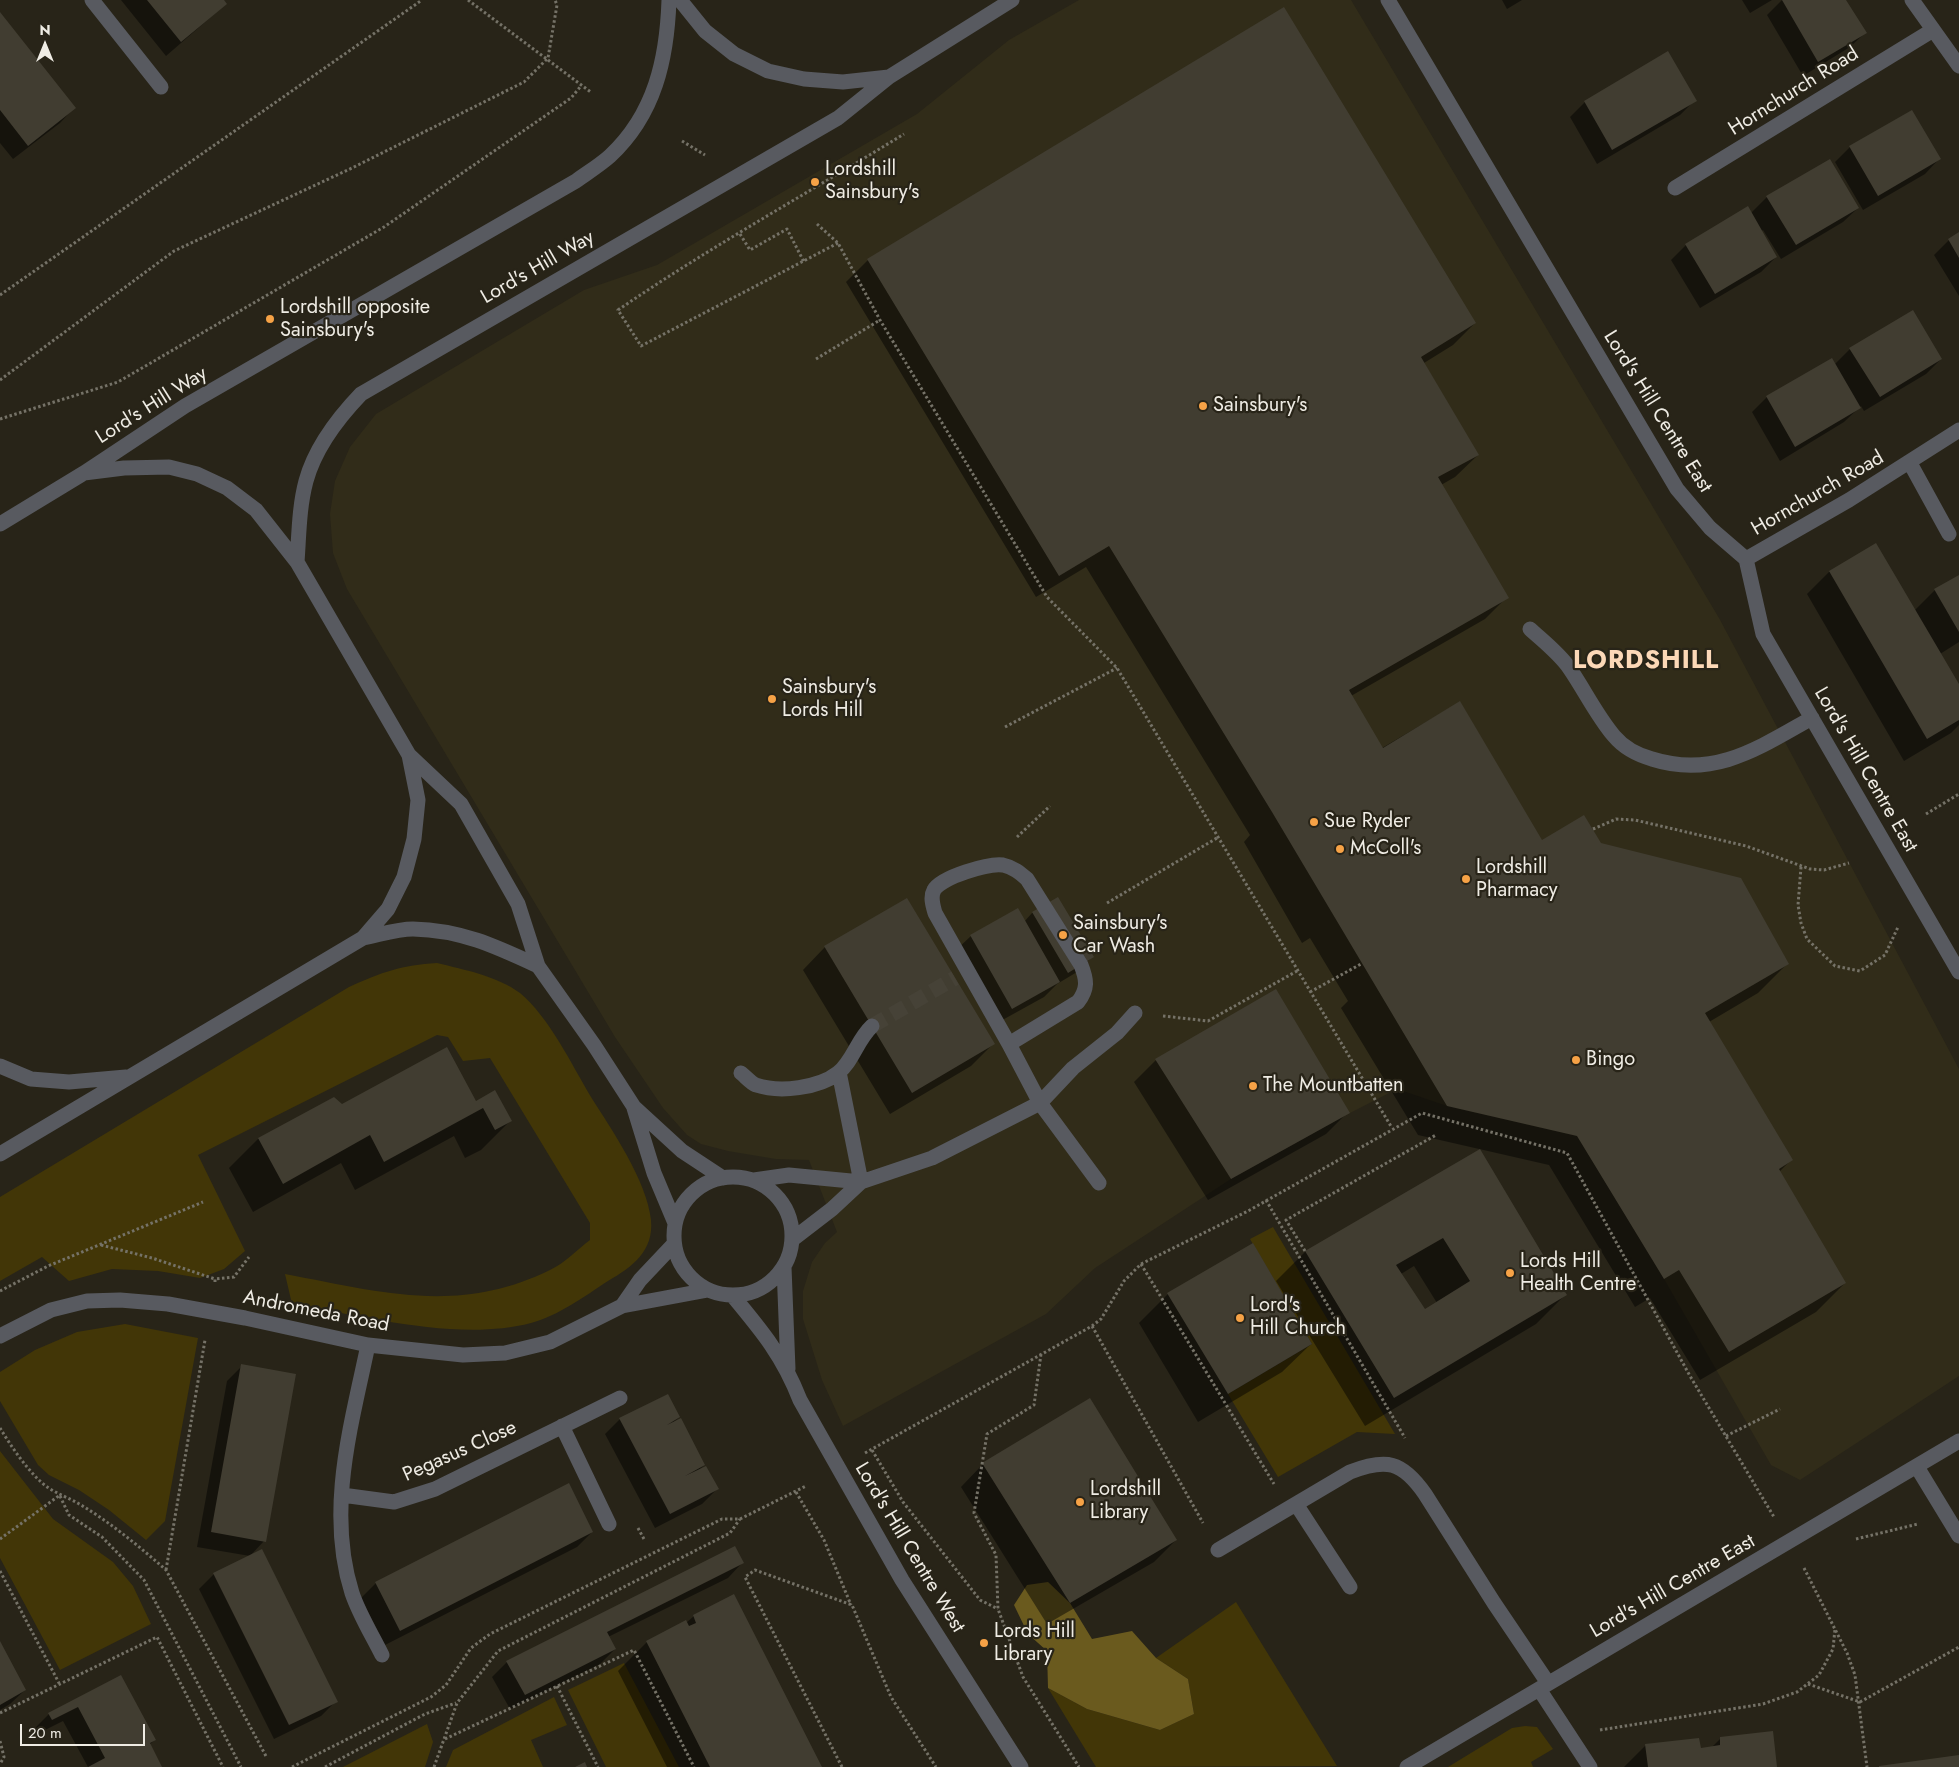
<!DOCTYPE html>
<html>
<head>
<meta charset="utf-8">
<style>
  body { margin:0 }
  #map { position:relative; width:1959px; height:1767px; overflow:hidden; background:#282418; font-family:Jost,sans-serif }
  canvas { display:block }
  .north { position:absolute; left:20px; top:20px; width:50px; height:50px; -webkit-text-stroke:4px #282418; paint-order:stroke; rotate:0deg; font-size:14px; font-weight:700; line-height:20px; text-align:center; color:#efece4 }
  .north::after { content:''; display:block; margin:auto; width:18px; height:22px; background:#efece4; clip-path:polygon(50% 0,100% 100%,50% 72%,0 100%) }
  .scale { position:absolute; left:20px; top:1724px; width:125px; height:22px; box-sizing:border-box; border:2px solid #efece4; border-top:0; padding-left:6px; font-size:15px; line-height:18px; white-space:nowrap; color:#efece4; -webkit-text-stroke:4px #282418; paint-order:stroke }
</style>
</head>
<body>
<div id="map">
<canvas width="1959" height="1767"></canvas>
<div class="north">N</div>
<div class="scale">20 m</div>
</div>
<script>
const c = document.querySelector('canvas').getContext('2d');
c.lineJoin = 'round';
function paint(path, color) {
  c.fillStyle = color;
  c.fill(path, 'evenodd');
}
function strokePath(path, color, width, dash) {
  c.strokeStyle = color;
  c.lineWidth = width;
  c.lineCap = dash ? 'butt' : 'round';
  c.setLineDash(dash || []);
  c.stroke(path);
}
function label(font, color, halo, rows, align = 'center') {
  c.font = font + ' Jost,sans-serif';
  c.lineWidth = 4.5;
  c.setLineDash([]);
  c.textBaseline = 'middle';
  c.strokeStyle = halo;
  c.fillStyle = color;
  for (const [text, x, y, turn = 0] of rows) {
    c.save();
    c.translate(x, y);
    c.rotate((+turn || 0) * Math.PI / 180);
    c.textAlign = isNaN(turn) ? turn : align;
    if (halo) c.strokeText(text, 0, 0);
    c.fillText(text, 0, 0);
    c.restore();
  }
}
const built = new Path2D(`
  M1079 0H1351L1719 618 1959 1069V1376L1800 1480 1771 1465 1664 1279 1577 1136 1447 1106 1397 1089 1350 1113 1231 1179 1095 1268 1046 1314 843 1426 822 1380 803 1319V1291L812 1262 825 1243 837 1232 809 1160 776 1159 728 1151 701 1144 687 1135 663 1108 615 1037 347 589 333 553 330 514 335 481 350 447 376 414 584 290 657 265 917 114 1009 40Z`);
const green = new Path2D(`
  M437 963C465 970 497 976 520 993 549 1017 572 1065 591 1097 612 1130 647 1181 651 1220 654 1251 632 1267 608 1281 585 1296 558 1316 531 1323 459 1342 365 1316 292 1304L285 1274C381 1292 458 1315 550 1270 565 1263 578 1249 590 1240V1223L490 1058 463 1061 448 1037 437 1035 198 1155 245 1251 224 1269 200 1278 158 1271 112 1269 69 1281 42 1257 0 1281V1197L349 987C382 972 402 965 437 963Z
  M1273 1227 1395 1434 1357 1432 1278 1477 1228 1394 1312 1344 1250 1239Z
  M125 1324 198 1338 165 1521 146 1540 109 1510 79 1490 49 1475 38 1465 0 1401V1372L35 1350 77 1332Z
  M0 1451 53 1519 113 1562 133 1586 151 1624 60 1670 0 1558Z
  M1236 1602 1337 1766 1096 1767 1048 1688 1087 1709 1160 1730 1194 1714 1188 1679 1156 1658Z
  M624 1663 679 1767H606L568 1690Z
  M554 1697 567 1725 531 1740 543 1767H446L453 1750Z
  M427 1724 433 1742 425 1767H343Z
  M1525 1726 1537 1727 1553 1749 1531 1762 1533 1767H1448L1512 1728Z`);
const forest = new Path2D(`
  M1048 1582 1070 1603 1092 1639 1132 1631 1156 1658 1188 1679 1194 1714 1160 1730 1087 1709 1048 1688 1047 1651 1028 1634 1014 1605 1027 1585Z`);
const shadow = new Path2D(`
  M121 0H222L226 4 166 56Z
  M1502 0H1522L1507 9Z
  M1742 0H1772L1750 13Z
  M1782 0H1845L1865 33 1850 47 1803 76 1767 15Z
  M0 13 74 108 60 123 13 159 0 143Z
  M1695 100 1680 115 1597 164 1570 117 1585 102Z
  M1850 147 1939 159 1925 174 1863 210 1835 162Z
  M1767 197 1858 208 1843 222 1781 259 1763 230 1761 231 1776 257 1761 272 1700 308 1671 260 1686 245 1751 213Z
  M1959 234V296L1934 255 1949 240Z
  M868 260 1475 323 1453 345 1424 363 1478 455 1455 477 1441 485 1507 597 1485 619 1351 696 1382 748 1460 702 1542 842 1600 844 1787 964 1758 993 1709 1022 1791 1160 1779 1172 1845 1283 1816 1312 1700 1380 1650 1298 1635 1307 1549 1165 1418 1135 1341 1008 1348 1001 1310 938 1302 943 1244 842 1250 835 1086 567 1036 597 846 282Z
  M1850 349 1941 359 1926 374 1864 411 1861 406 1844 422 1780 461 1752 412 1767 397 1834 365Z
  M1876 545 1914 611 1935 590 1959 576V642L1940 654 1959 687V725L1951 733 1904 761 1807 594 1829 572Z
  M1058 899 1092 957 1077 972 1057 984 1044 997 997 1023 956 950 971 936 1024 922 1032 913Z
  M825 947 993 1044 971 1066 890 1114 803 970Z
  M1156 1060 1348 1112 1326 1134 1208 1200 1134 1082Z
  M334 1099 342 1106 476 1102 510 1121 481 1150 465 1158 454 1136 355 1190 341 1163 253 1212 229 1168 258 1139Z
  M1480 1150 1565 1295 1536 1324 1365 1426 1276 1281 1305 1252ZM1414 1266 1437 1303 1424 1311 1401 1274Z
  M1168 1294 1311 1344 1282 1372 1198 1422 1139 1323Z
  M242 1366 264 1541 250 1556 197 1547 227 1381Z
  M667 1395 679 1417 673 1423 704 1465 698 1471 717 1489 702 1504 655 1528 605 1434 620 1419Z
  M1089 1399 1176 1540 1154 1562 1047 1624 961 1487 983 1464Z
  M592 1532 577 1547 385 1645 361 1598 376 1583Z
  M742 1563 728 1578 608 1637 615 1649 600 1664 510 1709 492 1677 507 1662Z
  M214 1574 336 1701 321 1716 274 1739 199 1589Z
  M694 1616 820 1767H667L618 1671 647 1642 686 1623Z
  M0 1644 25 1690 10 1704 0 1710Z
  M121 1676 155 1740 149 1745 161 1767H88L63 1721 37 1734 34 1729 49 1714Z
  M1721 1738 1775 1767H1624L1645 1746 1700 1749 1711 1748Z`);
const building = new Path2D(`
  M147 0H224L227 4 181 42Z
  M1782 0H1846L1867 33 1818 62Z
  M1284 7 1476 323 1421 357 1479 455 1438 477 1509 598 1349 690 1383 748 1460 701 1542 840 1584 815 1601 843 1741 878 1789 964 1705 1013 1793 1160 1779 1169 1846 1283 1729 1352 1679 1270 1664 1279 1577 1136 1447 1106 1272 812 1109 546 1059 576 867 259Z
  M0 12 76 108 28 146 0 110Z
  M1668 51 1697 101 1612 150 1584 101Z
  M1912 110 1941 159 1878 196 1849 146Z
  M1830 159 1859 208 1796 245 1766 196Z
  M1748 206 1777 257 1715 294 1685 244Z
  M1959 232V258L1948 239Z
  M1913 310 1942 359 1880 397 1849 348Z
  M1832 358 1861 408 1795 447 1766 396Z
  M1876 543 1959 684V720L1927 739 1829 571Z
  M1959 575V632L1934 589Z
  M1058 897 1094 957 1068 973 1032 912Z
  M907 898 995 1044 912 1093 824 946Z
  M1018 908 1060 982 1012 1009 970 935Z
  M1276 989 1350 1113 1231 1179 1155 1059Z
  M447 1047 476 1101 495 1090 512 1121 495 1130 483 1108 384 1162 370 1135 283 1184 258 1138 334 1097 342 1104Z
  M1480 1149 1567 1295 1394 1398 1305 1251ZM1443 1238 1470 1281 1425 1309 1396 1265Z
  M1253 1243 1312 1344 1228 1394 1167 1293Z
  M241 1364 296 1374 266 1542 211 1532Z
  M668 1394 680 1417 667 1425 681 1418 705 1465 685 1476 706 1466 719 1489 670 1514 619 1418Z
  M1090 1398 1177 1540 1070 1603 982 1463Z
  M569 1483 593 1532 400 1631 375 1582Z
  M735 1546 744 1563 607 1632 616 1649 525 1695 506 1661Z
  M262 1549 338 1702 289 1725 213 1573Z
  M734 1594 822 1767H710L646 1641 686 1620 689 1626 696 1623 693 1615Z
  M0 1641 26 1690 0 1705Z
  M121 1675 156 1740 150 1743 162 1767H88L105 1758 78 1707 52 1720 48 1713Z
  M1773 1731 1777 1767H1648L1645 1744 1699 1738 1701 1748 1720 1745V1737Z
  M1959 1755V1767H1879V1766Z
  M585 1762 587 1767H575Z`);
const minorTunnel = new Path2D(`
  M872 1026 955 978`);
const path = new Path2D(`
  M468 0 592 93
  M682 141 705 155
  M817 224 838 243 880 320 1047 597 1117 668 1392 1128
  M740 234 750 250 787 229 804 262
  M838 243 641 346 618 310C710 247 808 193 904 134
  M0 295 422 0
  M816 359 880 320
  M0 380 174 251 352 168 524 82 548 58 557 5 555 0
  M0 419 118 382 384 227 571 98 581 86
  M1005 727 1117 668
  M1926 814 1959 794
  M1593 829 1616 819 1635 820 1746 846 1810 869 1824 870 1849 863
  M1017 837 1050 806
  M1801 867 1798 905 1801 923 1807 939 1835 966 1860 971 1885 955 1898 927
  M1107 903 1217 838
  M1310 992 1361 964
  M1163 1016 1208 1021 1297 971
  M1266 1200 1405 1438
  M101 1245 152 1258 215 1279
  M1305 1251 1286 1220 1436 1135
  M1141 1264 1274 1484
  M215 1282V1279L234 1277 249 1257
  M0 1291 48 1266 203 1202
  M1092 1326 1203 1523
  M1041 1354 1034 1405 987 1434 974 1513 996 1555 998 1609 1023 1677 1079 1767
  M0 1428C11 1446 25 1467 41 1482 53 1493 68 1497 81 1505 111 1523 140 1547 166 1570L267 1758
  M1726 1436 1780 1409
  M872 1450 903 1502 980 1600 998 1609
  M865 1453 1092 1326 1101 1319 1124 1281 1141 1264 1248 1211 1422 1113 1567 1153 1690 1376 1774 1517
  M796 1492 824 1540 851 1605
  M60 1496 69 1515 102 1537 144 1580 241 1767
  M638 1528 645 1541
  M0 1539 60 1495
  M1856 1539 1918 1524
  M1804 1568 1847 1653 1855 1675 1867 1767
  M166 1570 205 1340
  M0 1571 59 1683
  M1808 1684 1860 1702 1959 1647
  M557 1686 598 1767
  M0 1713 157 1637 223 1767
  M1600 1730 1763 1704 1797 1692 1819 1675 1833 1649 1835 1629
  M445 1739 634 1650 694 1767
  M0 1741 4 1757 0 1764
  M292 1767 431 1697 446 1685 471 1648 490 1634 722 1519H740L806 1486
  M325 1767 425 1714 456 1703
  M434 1767 457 1703 498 1651 730 1533 740 1519
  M842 1767 745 1577 755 1570 852 1605 891 1697 936 1767`);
const minor = new Path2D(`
  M92 0 161 87
  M680 0 705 31 734 54 768 71 804 79 843 82 889 77 1012 0
  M1388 0 1677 489 1710 528 1746 559 1763 634 1959 972
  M1912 0 1959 66
  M1675 188 1933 30
  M1910 463 1949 534
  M0 524 84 473 185 406 576 181C587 173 600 165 610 156 655 114 667 59 669 0
  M1746 559 1849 500 1959 430
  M297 562C299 535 299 507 306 481 315 448 338 418 361 394L838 118 889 77
  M1530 629C1543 641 1560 654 1570 669 1585 691 1597 716 1614 736 1624 748 1638 755 1652 759 1715 779 1760 747 1812 718
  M409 755 461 804 518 904 538 966 594 1045 634 1107 682 1151 723 1178
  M363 938C379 935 397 929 413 929 461 930 495 946 538 966
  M1009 1044 1078 1002C1088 989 1087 980 1081 965L1027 879C1020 873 1013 867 1003 865 989 863 941 877 934 890 930 897 933 906 935 913L1009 1044 1040 1103 1099 1183
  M0 1066 31 1079 69 1082 126 1077
  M839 1072 861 1182
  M741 1073C746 1077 751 1083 756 1085 780 1093 819 1088 838 1073 853 1061 857 1040 872 1026
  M634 1108 654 1173 675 1223
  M0 1154 363 938 388 909 404 877 414 839 418 800 409 755 297 562 256 510 227 488 197 474 169 467 124 468 84 473
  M674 1236a59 59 0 1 1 118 0a59 59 0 1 1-118 0Z
  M754 1180 789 1175 861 1182
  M793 1239 832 1209 861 1182 932 1158 1040 1103 1073 1068 1117 1033 1135 1013
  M784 1267 788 1369
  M732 1295C762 1331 783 1356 800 1400L902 1580 1021 1767
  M622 1306 640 1280 674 1244
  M0 1336 51 1310 87 1301 120 1300 168 1304 245 1318 368 1345 463 1355 505 1353 550 1342 622 1306 708 1290
  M368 1345C351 1426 326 1511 352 1593 359 1614 372 1635 382 1655
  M562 1426 609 1524
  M1917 1467 1959 1536
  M342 1495 394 1502 435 1489 620 1398
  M1296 1504 1350 1587
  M1218 1550 1350 1472C1386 1458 1402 1461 1425 1494L1494 1603 1548 1683
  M1539 1689 1590 1767
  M1407 1767 1959 1441`);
const markers = [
  [815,182,5,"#f6a246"],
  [270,319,5,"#f6a246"],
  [1203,406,5,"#f6a246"],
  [772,699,5,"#f6a246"],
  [1314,822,5,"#f6a246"],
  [1340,849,5,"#f6a246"],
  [1466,879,5,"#f6a246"],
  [1063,935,5,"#f6a246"],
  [1576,1060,5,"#f6a246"],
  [1253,1086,5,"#f6a246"],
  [1510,1273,5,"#f6a246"],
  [1240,1318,5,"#f6a246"],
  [1080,1502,5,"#f6a246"],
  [984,1643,5,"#f6a246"]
];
const streetNames = [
  ["Hornchurch Road",1794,92,-32],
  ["Lord's Hill Way",538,268,-30],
  ["Lord's Hill Way",152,406,-32],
  ["Lord's Hill Centre East",1657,412,58],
  ["Hornchurch Road",1818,494,-30],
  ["Lord's Hill Centre East",1865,770,60],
  ["Andromeda Road",316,1312,11],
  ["Pegasus Close",460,1452,-24],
  ["Lord's Hill Centre West",909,1548,59],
  ["Lord's Hill Centre East",1673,1587,-30]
];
const poiNames = [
  ["Lordshill",825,170],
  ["Sainsbury's",825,193],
  ["Lordshill opposite",280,308],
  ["Sainsbury's",280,331],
  ["Sainsbury's",1213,406],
  ["Sainsbury's",782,688],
  ["Lords Hill",782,711],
  ["Sue Ryder",1324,822],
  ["McColl's",1350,849],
  ["Lordshill",1476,868],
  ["Pharmacy",1476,891],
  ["Sainsbury's",1073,924],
  ["Car Wash",1073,947],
  ["Bingo",1586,1060],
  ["The Mountbatten",1263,1086],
  ["Lords Hill",1520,1262],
  ["Health Centre",1520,1285],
  ["Lord's",1250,1306],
  ["Hill Church",1250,1329],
  ["Lordshill",1090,1490],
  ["Library",1090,1513],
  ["Lords Hill",994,1632],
  ["Library",994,1655]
];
const districtNames = [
  ["LORDSHILL",1646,662]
];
paint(built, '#312c19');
paint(green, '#423607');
paint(forest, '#6a5a1e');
paint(shadow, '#0007');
paint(building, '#413d31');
strokePath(minorTunnel, '#464237', 15, [15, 8]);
strokePath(path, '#757267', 3, [2.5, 2.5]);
strokePath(minor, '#585a60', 15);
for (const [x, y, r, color] of markers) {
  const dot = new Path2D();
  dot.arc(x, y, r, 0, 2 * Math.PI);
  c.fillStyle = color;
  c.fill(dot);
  strokePath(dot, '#282418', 2);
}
label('20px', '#efece4', '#282418', streetNames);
label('20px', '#efece4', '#282418', poiNames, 'left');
c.letterSpacing = '1px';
label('bold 25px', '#fcd8b7', '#282418', districtNames);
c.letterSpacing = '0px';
</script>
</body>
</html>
